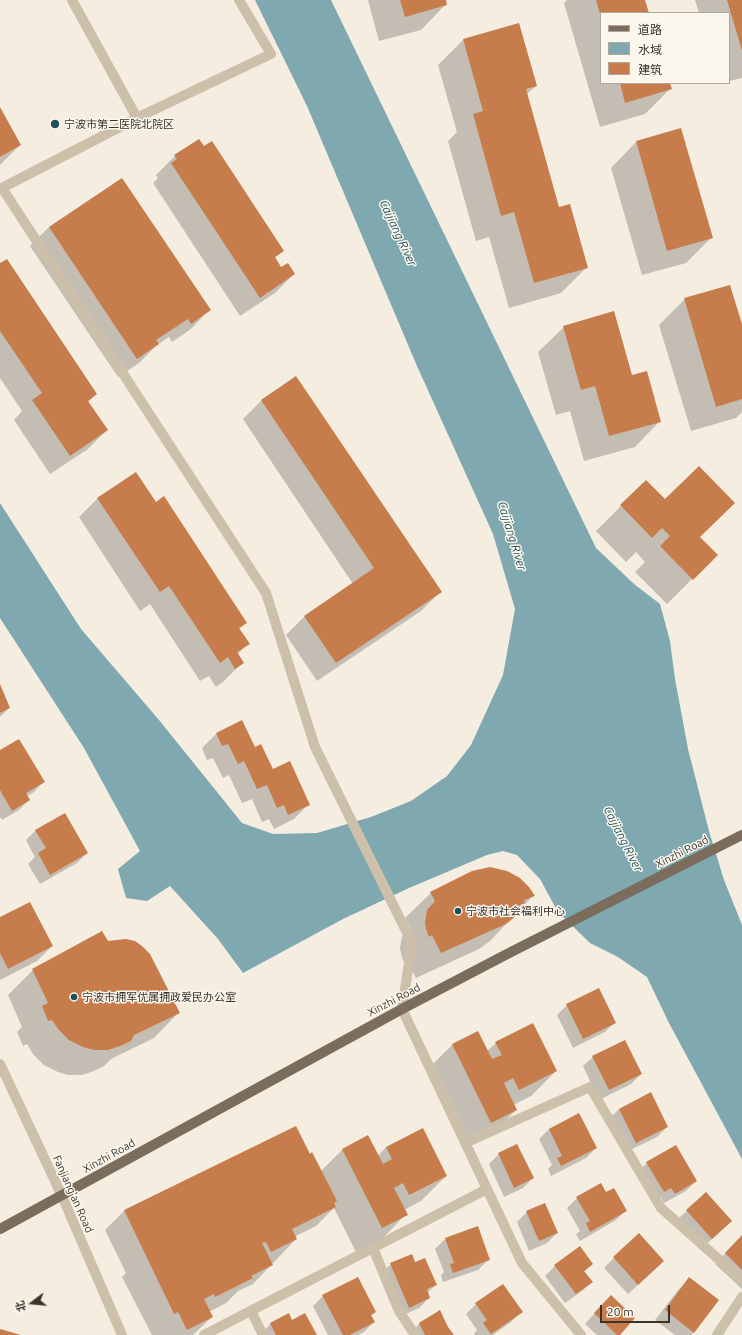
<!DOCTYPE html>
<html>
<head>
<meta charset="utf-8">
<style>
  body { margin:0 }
  #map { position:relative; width:742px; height:1335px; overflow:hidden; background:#f4ede0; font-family:Ubuntu,"Noto Sans SC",sans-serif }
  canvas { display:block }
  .legend { position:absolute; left:600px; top:12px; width:130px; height:72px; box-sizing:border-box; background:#fbf7ed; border:1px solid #aea89f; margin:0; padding:5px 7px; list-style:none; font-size:12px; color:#3a322b }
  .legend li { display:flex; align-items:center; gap:8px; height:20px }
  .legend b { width:20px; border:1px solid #aea89f }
  .north { position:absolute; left:12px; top:1283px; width:40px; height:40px; -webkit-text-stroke:3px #fbf7ed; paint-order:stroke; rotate:254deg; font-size:11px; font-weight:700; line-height:16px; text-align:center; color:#3a322b }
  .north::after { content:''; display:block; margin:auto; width:14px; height:18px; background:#3a322b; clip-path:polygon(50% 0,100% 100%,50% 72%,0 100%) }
  .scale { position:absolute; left:600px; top:1305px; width:70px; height:18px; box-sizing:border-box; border:2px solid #3a322b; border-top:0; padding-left:5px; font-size:12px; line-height:14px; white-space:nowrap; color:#3a322b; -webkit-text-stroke:3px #fbf7ed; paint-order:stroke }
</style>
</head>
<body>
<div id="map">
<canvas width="742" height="1335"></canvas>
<ul class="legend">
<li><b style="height:5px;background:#7c6c5c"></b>道路</li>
<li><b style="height:11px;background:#7fa8b1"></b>水域</li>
<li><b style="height:11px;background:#c77c4b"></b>建筑</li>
</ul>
<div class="north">北</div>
<div class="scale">20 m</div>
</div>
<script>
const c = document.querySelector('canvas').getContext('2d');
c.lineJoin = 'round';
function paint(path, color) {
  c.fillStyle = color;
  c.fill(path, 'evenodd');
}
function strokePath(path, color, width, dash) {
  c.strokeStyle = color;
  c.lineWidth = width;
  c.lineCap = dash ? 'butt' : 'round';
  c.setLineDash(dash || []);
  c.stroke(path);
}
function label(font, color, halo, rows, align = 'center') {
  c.font = font + ' Ubuntu,"Noto Sans SC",sans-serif';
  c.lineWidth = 3;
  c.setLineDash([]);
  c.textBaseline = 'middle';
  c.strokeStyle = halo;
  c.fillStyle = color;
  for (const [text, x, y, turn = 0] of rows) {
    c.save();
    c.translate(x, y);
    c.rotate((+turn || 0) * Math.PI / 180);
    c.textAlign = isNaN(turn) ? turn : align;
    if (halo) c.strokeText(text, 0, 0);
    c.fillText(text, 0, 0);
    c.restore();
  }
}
const water = new Path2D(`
  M255 0H331L596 548 634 584 660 604 670 641 675 679 688 749 709 831 724 880 742 925V1159L669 1023 647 977 618 957 590 943 558 912 540 879 517 855 503 851 487 855 409 888 343 919 243 973 218 939 170 886 147 901 126 898 118 869 140 851 84 748 0 618V503L81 629 159 720 242 823 273 834 317 833 371 817 411 801 447 776 471 745 503 675 515 609 493 534 417 366 307 106Z`);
const shadow = new Path2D(`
  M368 0H445L446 4 421 30 379 41Z
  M567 0H644L648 13H601V83H669L670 89 645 114 600 127 564 3Z
  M695 0H742V78L729 81V13H699Z
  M463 40 536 86 527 94 558 208 587 267 561 293 509 308 489 237 476 241 448 141 457 132 438 65Z
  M0 109 20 145 0 165Z
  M680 130 712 237 686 263 642 275 611 168 636 142Z
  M175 156 283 250 275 258 281 268 294 274 275 293 240 316 153 183 158 178 156 175Z
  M121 179 209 310 191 329 172 342 169 337 157 345 139 363 118 377 30 246 49 227Z
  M0 264 96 394 88 402 107 430 88 449 50 474 14 420 22 411 0 378Z
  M685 299 742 328V412L736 418 691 431 659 325Z
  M564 327 632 376 660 421 635 447 584 461 570 411 556 415 538 352Z
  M262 400 440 592 421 611 317 681 286 635 305 616 353 584 243 419Z
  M646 481 716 555 667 604 635 572 645 562 636 552 626 562 596 531Z
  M98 498 155 503 246 623 239 629 248 643 238 654 243 662 224 681 216 687 209 676 200 681 150 604 140 611 79 517Z
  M0 686 9 708 0 717Z
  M216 734 254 748 272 771 309 804 294 819 274 829 269 819 262 822 252 799 242 803 229 775 223 778 213 758 207 760 202 748Z
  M0 751 43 782 34 792 27 796 29 800 19 810 2 820 0 817Z
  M36 830 87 853 77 863 40 884 28 864 35 857 26 840Z
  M431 893 533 896 490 941 479 949 416 978 406 960 403 961 400 949 401 942 402 937 410 927 405 918Z
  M0 918 52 946 37 961 0 980Z
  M33 970 179 1012 154 1038 111 1059 104 1066 94 1071 82 1075H68L58 1072 44 1065 33 1054 27 1044 23 1046 17 1032 22 1027 8 995Z
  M567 1005 615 1022 605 1032 573 1048 557 1015Z
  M496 1043 556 1071 531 1096 513 1105 516 1110 491 1135 466 1147 427 1070 452 1045 487 1051Z
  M593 1057 641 1074 631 1084 599 1100 583 1066Z
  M651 1093 667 1127 657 1137 626 1152 609 1119 619 1109Z
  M579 1114 596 1148 586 1158 551 1176 548 1169 552 1165 539 1139 549 1129Z
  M296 1127 309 1155 321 1171 343 1149 378 1156 386 1147 446 1176 421 1201 404 1210 406 1214 381 1240 356 1252 334 1208 316 1226 294 1237 296 1239 253 1284 238 1291 226 1303 209 1312 212 1317 193 1335H152L122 1277 126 1273 105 1230 124 1211Z
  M499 1154 533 1178 523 1188 504 1197 489 1164Z
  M647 1163 696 1181 686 1191 664 1203 661 1197 654 1202 637 1173Z
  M600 1184 605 1194 626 1210 616 1220 580 1241 576 1234 580 1231 567 1208 577 1198Z
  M706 1193 721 1231 701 1249 676 1221Z
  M527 1212 557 1233 547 1243 529 1251 517 1222Z
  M742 1236V1289L715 1264Z
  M445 1239 488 1260 478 1270 443 1282 441 1275 444 1272 435 1249Z
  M614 1258 653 1271 628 1294 604 1268Z
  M391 1264H415L436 1285 427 1293 429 1298 419 1308 399 1317 381 1274Z
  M592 1264 584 1272 592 1282 582 1291 565 1303 545 1276 555 1266Z
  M357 1278 375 1312 371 1316 374 1322 364 1332 358 1335H328L313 1306 323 1296Z
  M689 1279 694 1332 691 1335H675L655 1320 679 1289Z
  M476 1304 521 1312 511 1322 493 1335H475L474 1333 477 1330 466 1314Z
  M601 1306 619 1335H597L585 1324Z
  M440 1312 448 1328 453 1335H410L419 1324Z
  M288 1314 292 1321 316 1335H261L270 1324Z`);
const building = new Path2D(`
  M400 0H446L447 5 405 17Z
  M596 0H645L649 13H601V17Z
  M727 0H742V51Z
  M519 23 537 86 526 89 559 207 570 204 588 268 534 283 514 212 501 216 473 114 483 111 463 39Z
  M620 83H670L672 89 625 103Z
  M0 107 21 145 0 157Z
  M681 128 713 238 667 251 636 141Z
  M199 139 204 146 212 141 284 251 275 257 281 267 288 263 295 274 260 298 171 163 177 159 174 155Z
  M122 178 211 310 191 324 188 319 156 340 159 344 137 359 49 227Z
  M7 259 97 394 88 401 108 430 70 456 32 400 42 393 0 331V263Z
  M730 285 742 324V399L716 407 684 298Z
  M614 311 632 375 647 371 661 422 609 436 595 386 581 390 563 326Z
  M296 376 442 592 336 663 304 616 374 568 261 400Z
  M699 466 735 503 700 537 718 555 693 580 660 546 670 536 662 528 652 538 620 505 646 480 665 499Z
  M136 472 156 502 164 496 247 623 239 628 250 644 237 652 244 663 235 669 228 657 220 663 169 586 160 592 97 498Z
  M0 684 10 708 0 713Z
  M242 720 255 747 261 744 273 769 290 761 310 805 288 815 284 805 277 808 267 785 257 789 244 761 238 764 228 744 222 746 216 733Z
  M19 739 45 782 26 793 30 800 12 811 0 790V750Z
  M65 813 88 853 50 875 38 853 46 848 35 830Z
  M490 867 507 871 520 878 529 887 535 896 524 900 525 903 517 906 518 910 516 916 506 924 441 953 432 935 429 937 426 929 425 923 427 910 435 901 430 892 472 871Z
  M30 902 53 946 8 969 0 953V917Z
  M102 931 108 941 126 939 135 941 142 946 150 954 180 1013 134 1035 131 1041 120 1046 108 1050H94L83 1047 69 1040 58 1029 52 1020 48 1021 42 1006 48 1003 32 969Z
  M599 988 616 1023 583 1039 566 1004Z
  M533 1023 557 1071 519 1090 513 1078 504 1083 517 1110 491 1123 452 1044 478 1031 492 1059 502 1055 495 1042Z
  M625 1040 642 1074 609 1090 592 1056Z
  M651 1092 668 1127 636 1143 619 1109Z
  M579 1113 597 1148 561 1166 557 1158 562 1156 549 1129Z
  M296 1126 310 1154 312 1152 337 1201 334 1203 336 1207 292 1229 297 1239 271 1252 266 1242 262 1243 273 1265 251 1276 253 1278 215 1297 214 1294 204 1299 213 1317 187 1330 178 1312 174 1314 124 1210Z
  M423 1128 447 1176 409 1195 403 1183 394 1188 408 1215 382 1228 342 1149 368 1135 383 1164 392 1159 386 1147Z
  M517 1144 534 1178 514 1188 498 1153Z
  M676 1145 697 1181 675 1194 671 1188 664 1192 646 1162Z
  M601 1183 606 1192 614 1188 627 1211 590 1232 586 1223 590 1221 576 1197Z
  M706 1192 732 1221 712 1239 686 1210Z
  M545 1203 558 1233 539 1241 526 1211Z
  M478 1226 490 1260 453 1273 450 1264 454 1263 445 1238Z
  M639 1233 664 1261 638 1285 613 1257Z
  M742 1235V1270L725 1253Z
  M580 1246 593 1264 584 1271 593 1282 576 1294 554 1265Z
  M412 1254 415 1262 425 1258 437 1285 427 1289 430 1298 409 1308 390 1263Z
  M358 1277 376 1312 371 1315 375 1322 350 1335H343L322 1295Z
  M689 1277 719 1300 694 1333 665 1310Z
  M503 1284 523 1312 491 1334 483 1323 487 1320 475 1303Z
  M611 1295 635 1318 620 1335H617L594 1313Z
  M440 1310 448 1327 454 1335H425L419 1323Z
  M289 1313 292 1320 305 1313 317 1335H276L270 1323Z
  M0 1329 21 1335H0Z`);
const minor = new Path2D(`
  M72 0 137 118
  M2 188 266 593 315 747 412 943 402 1009 522 1263 581 1335
  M0 189 145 114 271 54 239 0
  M0 1064 62 1196 122 1335
  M465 1143 590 1087 661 1208 742 1280
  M373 1248 399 1311 415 1335
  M251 1311 263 1335
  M204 1335 487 1189
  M717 1335 742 1297`);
const major = new Path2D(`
  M0 1229 402 1009 511 952 742 835`);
const markers = [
  [55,124,5,"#1f4f5d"],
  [458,911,4,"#1f4f5d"],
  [74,997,4,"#1f4f5d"]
];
const poiNames = [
  ["宁波市第二医院北院区",64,124],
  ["宁波市社会福利中心",466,911],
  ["宁波市拥军优属拥政爱民办公室",82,997]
];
const streetNames = [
  ["Xinzhi Road",682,852,-27],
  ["Xinzhi Road",394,1000,-28],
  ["Xinzhi Road",109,1156,-29],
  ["Fanjiang'an Road",73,1194,66]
];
const waterNames = [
  ["Caijiang River",398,233,65],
  ["Caijiang River",512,536,73],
  ["Caijiang River",623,839,63]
];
paint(water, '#7fa8b1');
paint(shadow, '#0003');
paint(building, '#c77c4b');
strokePath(minor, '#ccc0ab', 10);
strokePath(major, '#7c6c5c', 10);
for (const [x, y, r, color] of markers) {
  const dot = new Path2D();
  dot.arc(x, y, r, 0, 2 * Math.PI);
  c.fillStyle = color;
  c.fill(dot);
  strokePath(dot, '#fbf7ed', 1.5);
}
label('11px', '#3a322b', '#fbf7ed', poiNames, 'left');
label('11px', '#3a322b', '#fbf7ed', streetNames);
label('italic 12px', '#1f4f5d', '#fbf7ed', waterNames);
</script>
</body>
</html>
